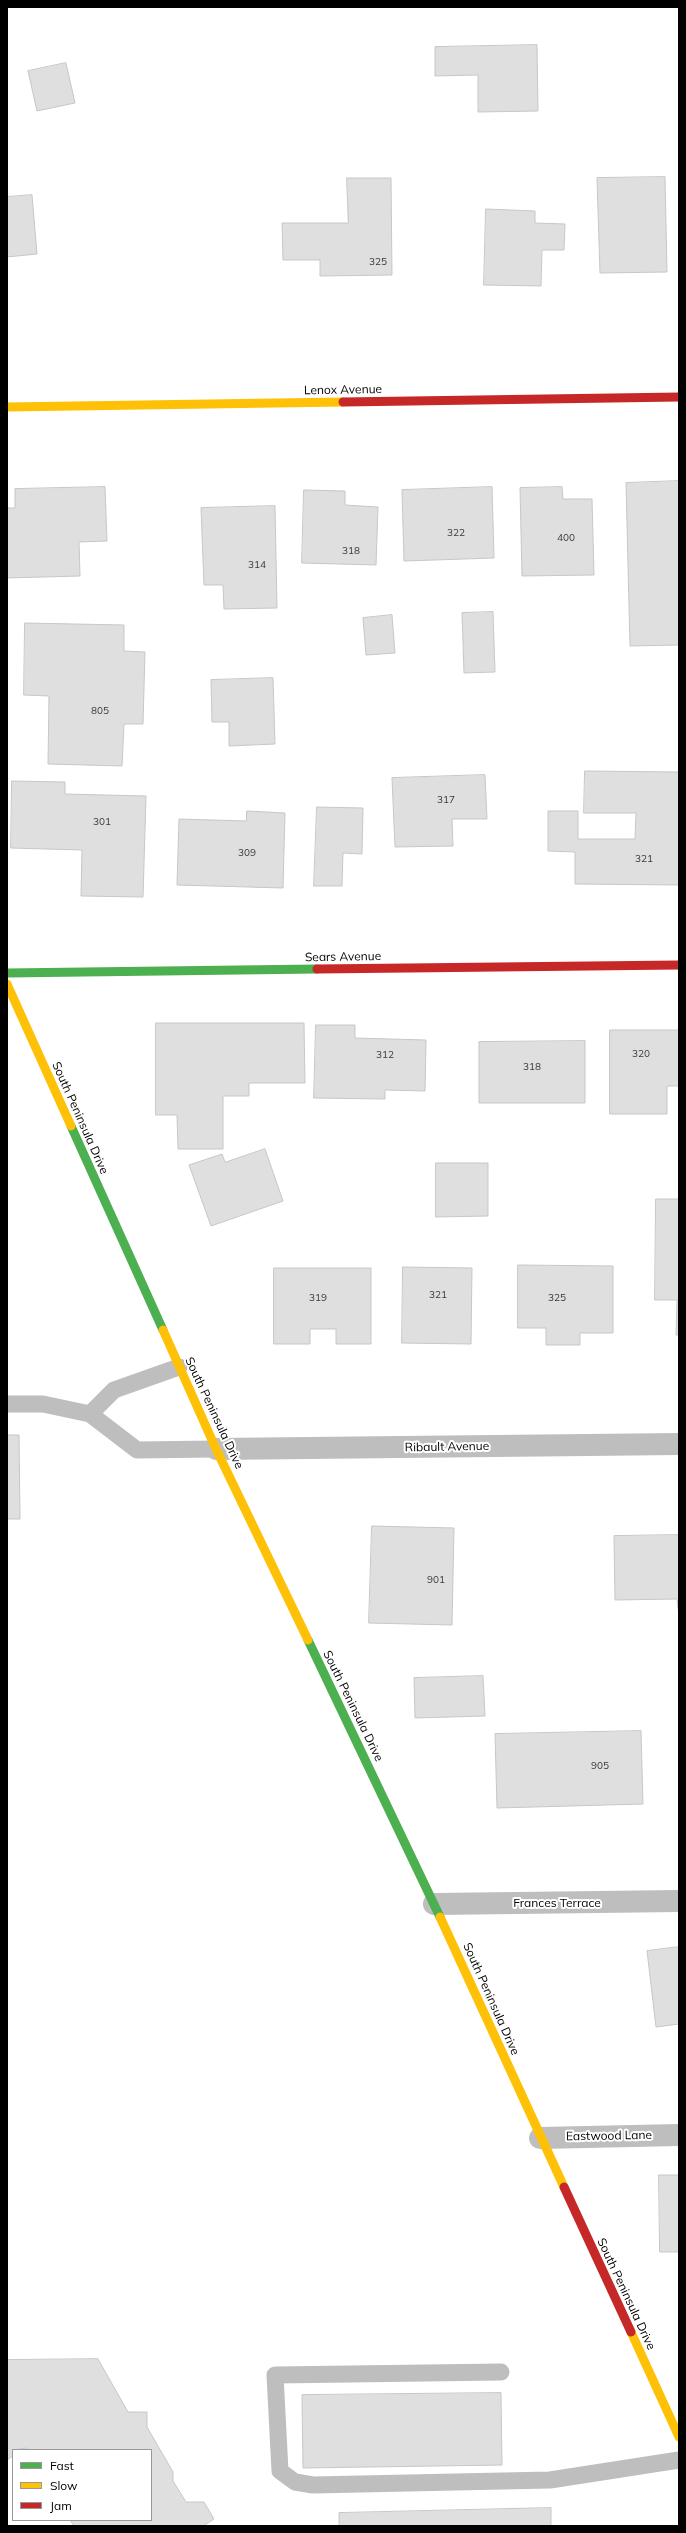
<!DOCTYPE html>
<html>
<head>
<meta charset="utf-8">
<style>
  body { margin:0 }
  #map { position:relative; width:686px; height:2533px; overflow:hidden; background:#fff; font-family:Mulish,sans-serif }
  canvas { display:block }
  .frame { position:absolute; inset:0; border:8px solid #000; pointer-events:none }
  .legend { position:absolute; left:12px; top:2449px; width:140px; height:72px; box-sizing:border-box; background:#fff; border:1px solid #999; margin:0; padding:5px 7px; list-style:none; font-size:12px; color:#000 }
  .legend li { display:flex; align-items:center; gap:8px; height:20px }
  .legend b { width:20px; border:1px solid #999 }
</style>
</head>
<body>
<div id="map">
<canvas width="686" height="2533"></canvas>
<div class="frame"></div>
<ul class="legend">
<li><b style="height:5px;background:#4caf50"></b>Fast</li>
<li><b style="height:5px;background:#ffc107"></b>Slow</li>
<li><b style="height:5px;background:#c62828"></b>Jam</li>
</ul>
</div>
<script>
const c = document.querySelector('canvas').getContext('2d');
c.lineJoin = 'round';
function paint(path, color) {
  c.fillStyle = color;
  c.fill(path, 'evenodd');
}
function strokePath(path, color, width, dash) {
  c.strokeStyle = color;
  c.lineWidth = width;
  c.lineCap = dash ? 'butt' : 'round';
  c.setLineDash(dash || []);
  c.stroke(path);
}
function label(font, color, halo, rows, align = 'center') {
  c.font = font + ' Mulish,sans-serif';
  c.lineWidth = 4;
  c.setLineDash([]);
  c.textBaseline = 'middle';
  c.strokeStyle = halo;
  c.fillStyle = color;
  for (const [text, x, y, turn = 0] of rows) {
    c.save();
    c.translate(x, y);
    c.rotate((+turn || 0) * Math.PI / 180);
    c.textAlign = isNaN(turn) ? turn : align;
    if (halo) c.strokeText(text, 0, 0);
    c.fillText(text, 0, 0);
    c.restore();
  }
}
const building = new Path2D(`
  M537 45 538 111 478 112V75L435 76V47Z
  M66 63 75 103 37 111 28 71Z
  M665 177 667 272 600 273 597 178Z
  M347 178H391L392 275 320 276V260H283L282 223H348Z
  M32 195 37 254 7 257V197Z
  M486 209 535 211V223L565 224 564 250H542L541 286 484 285Z
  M679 481V645L630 646 626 483Z
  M105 487 107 541 79 542 80 576 7 578V508H15V489Z
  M492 487 494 558 404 561 402 490Z
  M562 487 563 499H592L594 575 522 576 520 488Z
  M304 490 345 491V505L378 507 376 565 302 563Z
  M275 506 277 608 224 609 223 585H204L201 508Z
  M493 612 495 672 464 673 462 613Z
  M392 615 395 653 366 655 363 618Z
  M25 623 124 625V651L145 652 143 724H124L122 766 48 764 49 696 24 695Z
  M273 678 275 744 229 746V722H212L211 680Z
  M585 771 679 772V885L575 884V852L548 851V811H578V839H635L636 813H584Z
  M485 775 487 819H452L453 846 395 847 392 778Z
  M12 781 65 782V794L146 796 143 897 81 896 82 850 11 848Z
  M317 807 363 808 362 854 343 853 342 886H314Z
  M247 811 285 813 283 888 177 885 179 819 246 821Z
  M156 1023H304L305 1083H249V1096H223V1149H178L177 1115H156Z
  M316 1025H355V1038L426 1040 425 1091 385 1090V1099L314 1098Z
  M610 1030H679V1086H667V1114H610Z
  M585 1041V1103H479V1042Z
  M265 1149 283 1201 211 1226 189 1165 222 1154 225 1162Z
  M436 1163H488V1216L436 1217Z
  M656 1199H679V1335H676L677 1300H655Z
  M518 1265 613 1266V1333H580V1345H546V1328H518Z
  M403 1267 472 1268 471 1344 402 1343Z
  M274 1268H371V1344H336V1329H310V1344H274Z
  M7 1435H19L20 1519H7Z
  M372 1526 454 1528 452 1625 369 1623Z
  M679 1535V1616L677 1599 615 1600 614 1536Z
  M483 1676 485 1716 415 1718 414 1678Z
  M641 1731 643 1804 497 1808 495 1734Z
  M679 1947V2024L656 2027 647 1951Z
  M659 2175H679V2252H660Z
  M98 2359 128 2412H147V2427L173 2472V2481L186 2502H204L214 2519 203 2526H74L70 2520H151V2450H29L27 2448 13 2450V2456L7 2460V2360Z
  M501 2393 502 2465 303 2468 302 2395Z
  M551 2508V2526H339V2513Z`);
const lane = new Path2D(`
  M7 1404H43L90 1414 137 1450 216 1449
  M90 1414 114 1390 179 1367
  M501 2372 275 2375 280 2471 295 2482 313 2485 550 2480 679 2460`);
const street = new Path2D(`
  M216 1449 679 1444
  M434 1904 679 1901
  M540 2138 679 2135`);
const fast = new Path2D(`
  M7 973 317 969
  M71 1126 163 1330
  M308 1640 440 1917`);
const slow = new Path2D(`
  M7 407 343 402
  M7 984 71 1126
  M163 1330 216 1449 308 1640
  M440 1917 564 2187
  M631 2332 679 2437`);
const jam = new Path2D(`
  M343 402 679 397
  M317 969 679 965
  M564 2187 631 2332`);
const numberNames = [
  ["325",378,262],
  ["322",456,533],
  ["400",566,538],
  ["318",351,551],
  ["314",257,565],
  ["805",100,711],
  ["317",446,800],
  ["301",102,822],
  ["309",247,853],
  ["321",644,859],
  ["320",641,1054],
  ["312",385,1055],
  ["318",532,1067],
  ["321",438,1295],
  ["319",318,1298],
  ["325",557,1298],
  ["901",436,1580],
  ["905",600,1766]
];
const streetNames = [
  ["Lenox Avenue",343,390,-1],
  ["Sears Avenue",343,957,-1],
  ["South Peninsula Drive",80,1118,66],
  ["South Peninsula Drive",214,1413,65],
  ["Ribault Avenue",447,1447,-1],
  ["South Peninsula Drive",353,1706,64],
  ["Frances Terrace",557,1903],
  ["South Peninsula Drive",491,1999,66],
  ["Eastwood Lane",609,2136,-1],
  ["South Peninsula Drive",626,2294,65]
];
paint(building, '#dfdfdf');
strokePath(building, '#c7c7c7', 1);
strokePath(lane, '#bebebe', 17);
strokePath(street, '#bebebe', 22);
strokePath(fast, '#4caf50', 9);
strokePath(slow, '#ffc107', 9);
strokePath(jam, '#c62828', 9);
label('10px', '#383838', null, numberNames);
label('12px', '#000', '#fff', streetNames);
</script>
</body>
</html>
